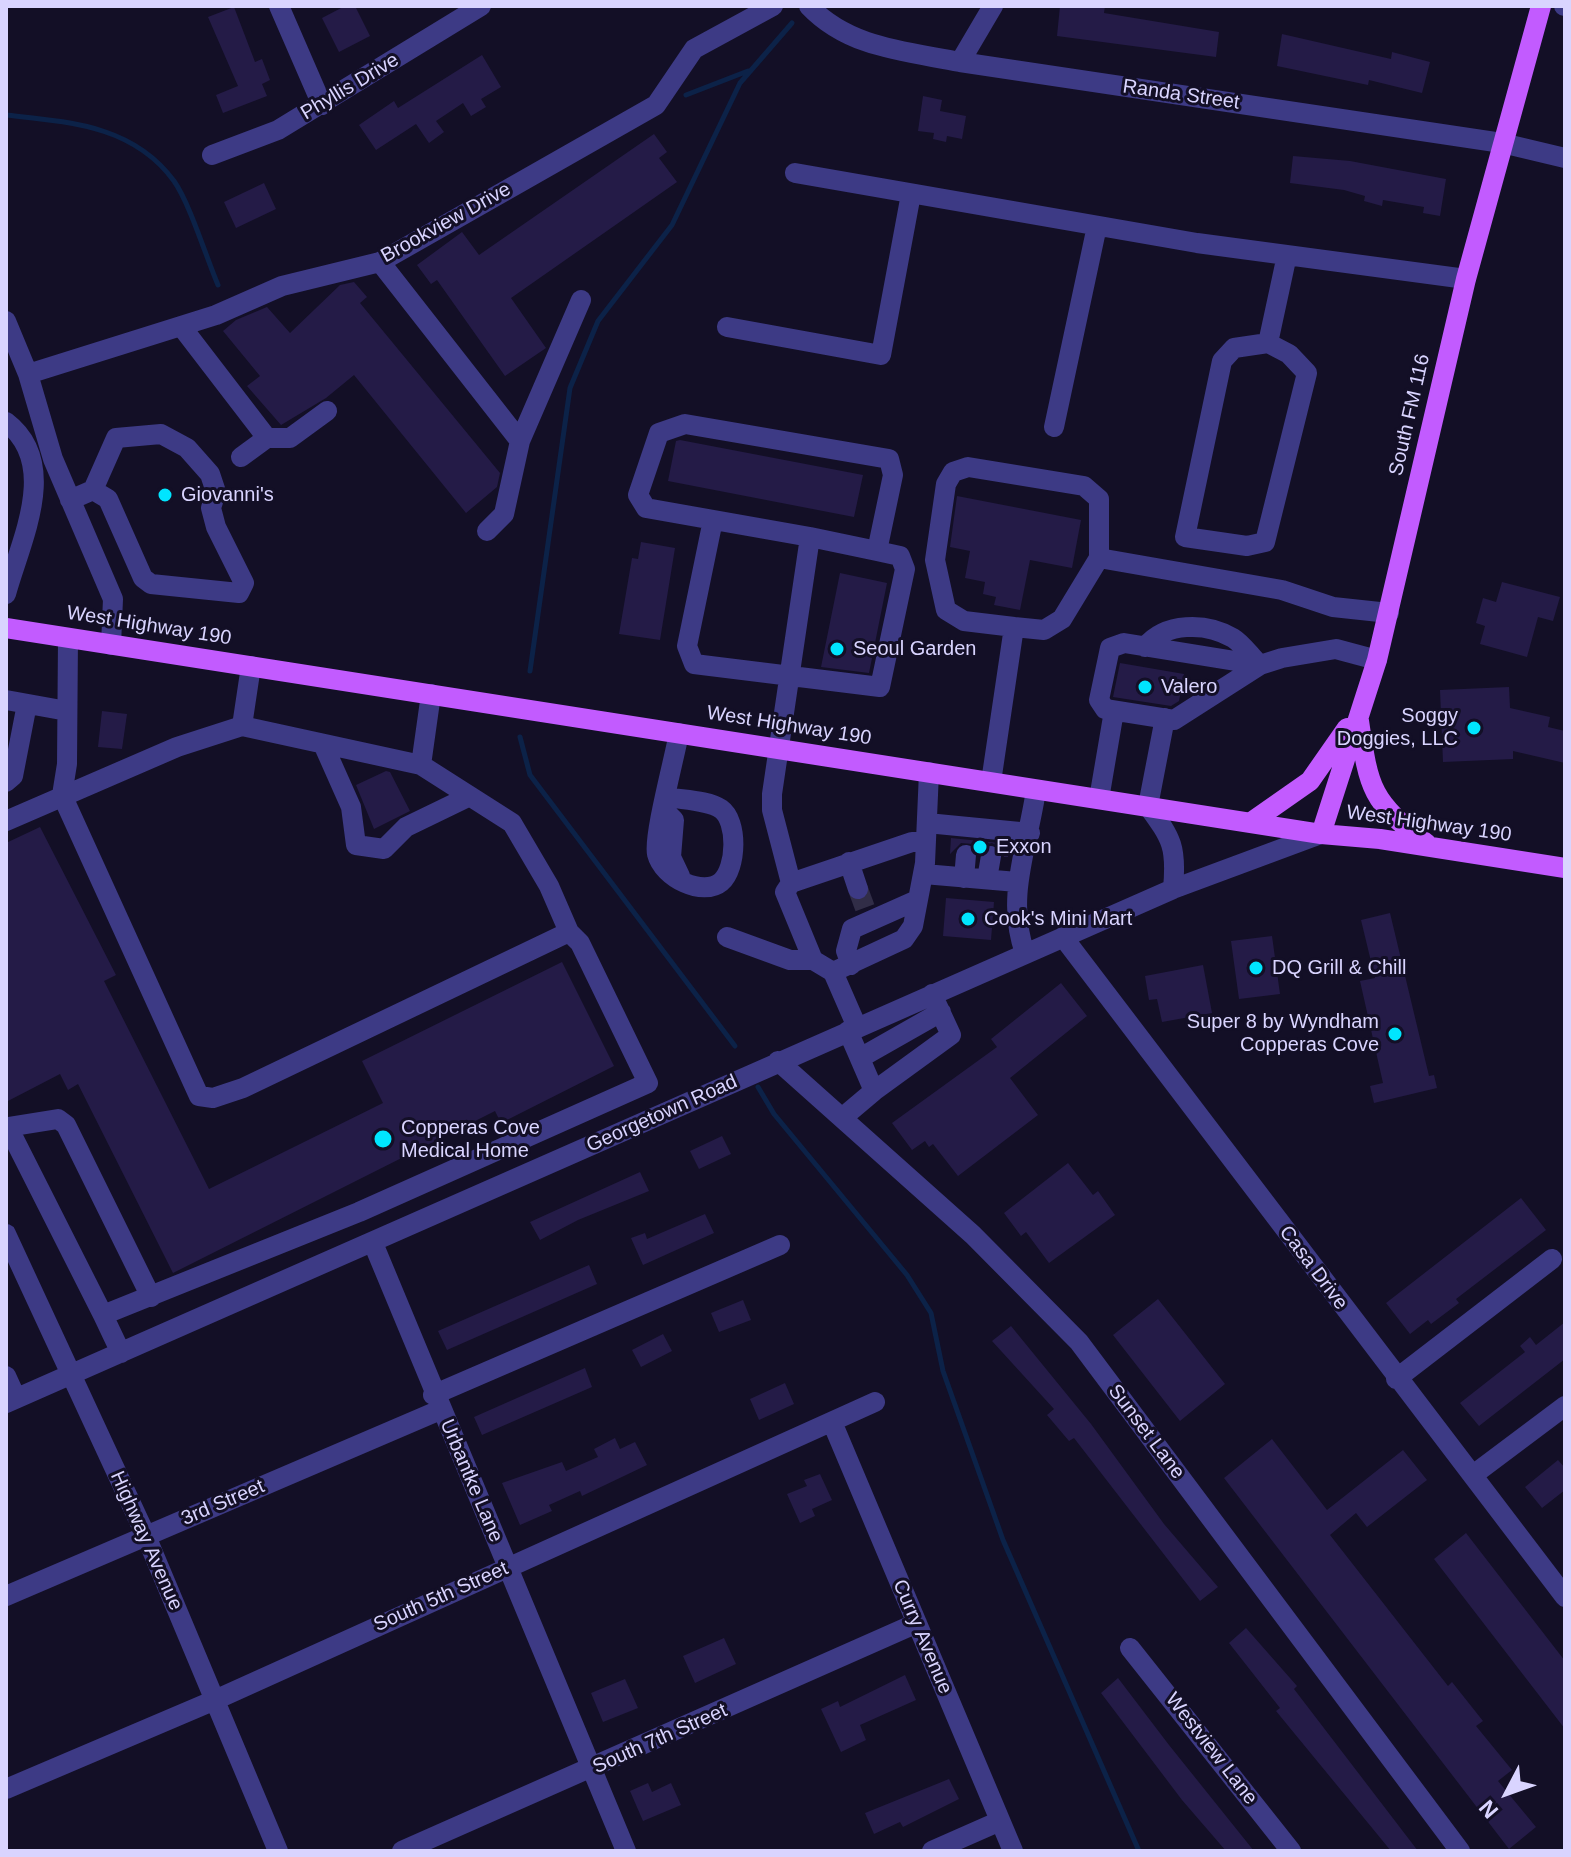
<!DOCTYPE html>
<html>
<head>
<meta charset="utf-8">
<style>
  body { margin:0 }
  #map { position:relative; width:1571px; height:1857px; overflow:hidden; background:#130f26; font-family:Arial,sans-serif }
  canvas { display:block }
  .frame { position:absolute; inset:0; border:8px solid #d9d4ff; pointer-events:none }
  .north { position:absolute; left:1467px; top:1753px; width:80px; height:80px; -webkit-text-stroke:6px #130f26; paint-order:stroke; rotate:229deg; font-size:22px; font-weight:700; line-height:32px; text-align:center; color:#d9d4ff }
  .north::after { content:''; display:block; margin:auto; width:28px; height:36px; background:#d9d4ff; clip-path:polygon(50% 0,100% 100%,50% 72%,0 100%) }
</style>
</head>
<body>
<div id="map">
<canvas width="1571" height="1857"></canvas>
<div class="frame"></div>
<div class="north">N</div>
</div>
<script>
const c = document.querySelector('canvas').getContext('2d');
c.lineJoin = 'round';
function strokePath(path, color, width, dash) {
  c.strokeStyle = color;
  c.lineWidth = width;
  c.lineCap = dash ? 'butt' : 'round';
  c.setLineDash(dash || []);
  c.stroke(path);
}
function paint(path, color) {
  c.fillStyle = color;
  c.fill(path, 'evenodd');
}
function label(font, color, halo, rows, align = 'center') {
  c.font = font + ' Arial,sans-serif';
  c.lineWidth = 6;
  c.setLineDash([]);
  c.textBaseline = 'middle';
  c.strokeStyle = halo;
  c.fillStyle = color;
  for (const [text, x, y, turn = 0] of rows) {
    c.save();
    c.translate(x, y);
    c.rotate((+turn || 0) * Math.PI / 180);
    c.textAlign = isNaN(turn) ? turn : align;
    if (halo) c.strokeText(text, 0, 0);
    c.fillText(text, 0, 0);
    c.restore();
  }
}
const stream = new Path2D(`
  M686 95 748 71
  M6 115C69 122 133 125 174 181 190 204 206 257 218 285
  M530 671 570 388 598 321 672 225 740 83 792 23
  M520 737 530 775 735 1046
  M758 1087 774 1114 907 1275 931 1313 943 1371 1003 1540 1139 1851`);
const building = new Path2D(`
  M345 6H355L370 36 339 52 322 18Z
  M1060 6H1105L1104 13 1219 32 1216 57 1057 36Z
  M234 7 255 62 262 59 270 80 262 84 267 96 223 113 216 95 238 86 208 17Z
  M1282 34 1391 59 1392 52 1430 62 1422 93 1369 80 1368 85 1277 66Z
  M482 55 501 87 481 99 486 107 471 116 463 103 436 121 444 132 429 143 416 124 376 150 359 125 394 101 398 108Z
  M923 96 942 100 940 111 966 116 962 139 947 136 946 142 933 139 934 133 918 131Z
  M654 134 667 152 659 158 677 182 511 298 546 348 505 376 437 280 431 284 417 265 462 232 479 255Z
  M1293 156 1350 161 1446 179 1440 216 1423 213 1424 207 1383 200 1382 206 1364 201 1365 196 1344 190 1290 183Z
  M264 183 276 209 236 228 224 202Z
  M354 282 367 297 360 303 500 473 497 487 466 513 354 375 326 398 281 425 247 386 260 376 223 331 236 320 267 307 290 333 340 285Z
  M680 440 863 475 854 517 668 481 676 441Z
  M957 496 1081 520 1072 568 1030 560 1020 610 994 605 996 597 983 594 985 582 965 578 970 551 950 547Z
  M641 542 675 548 660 640 619 634 632 558 638 559Z
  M840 573 887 583 869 673 821 667Z
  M1502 582 1560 597 1553 621 1538 617 1527 657 1480 644 1485 626 1476 623 1483 598 1496 602Z
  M1120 663 1184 674 1179 701 1171 706 1113 697Z
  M1509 687 1510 708 1550 717 1548 727 1565 731V763L1513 751V759L1443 762 1440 690Z
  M102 711 127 714 122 749 98 747Z
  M386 771 390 772 410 811 374 829 356 785Z
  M40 827 116 975 104 981 209 1189 383 1103 362 1061 562 962 614 1066 501 1123 495 1111 173 1273 78 1084 68 1090 60 1074 6 1102V843Z
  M951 838 1009 844 1008 857H1004L1000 847 992 843 986 844 978 853 973 844 961 843 950 854Z
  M946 898 994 902 991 940 943 936Z
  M1390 913 1429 1076 1434 1075 1437 1088 1374 1103 1370 1086 1383 1083 1360 981 1375 978 1361 920Z
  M1272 936 1280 994 1239 999 1231 941Z
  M1203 965 1212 1013 1162 1022 1157 999 1149 1000 1145 976Z
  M1061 983 1087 1016 1010 1078 1038 1115 958 1176 933 1144 929 1147 925 1141 912 1150 892 1123 997 1047 991 1039Z
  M722 1136 731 1154 699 1169 690 1151Z
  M1068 1163 1093 1195 1098 1191 1115 1215 1049 1263 1026 1232 1021 1236 1004 1213Z
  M640 1172 649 1191 578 1220 540 1240 530 1222Z
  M1521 1198 1546 1230 1456 1299 1459 1303 1431 1324 1428 1320 1410 1334 1386 1303Z
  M705 1214 714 1233 643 1265 631 1238 645 1233 647 1239Z
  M589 1265 597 1284 447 1350 438 1331Z
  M1158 1299 1225 1384 1180 1421 1113 1335Z
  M743 1300 751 1320 719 1332 711 1313Z
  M1565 1322V1359L1479 1426 1460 1403 1525 1352 1520 1346 1530 1337 1536 1345Z
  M1011 1326 1091 1424 1164 1524 1218 1587 1200 1601 1074 1438 1069 1441 1047 1415 1054 1409 992 1341Z
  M663 1334 672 1351 641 1367 632 1350Z
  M585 1368 592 1387 482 1435 474 1417Z
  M785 1383 794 1404 759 1420 750 1399Z
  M615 1438 620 1449 635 1442 647 1465 582 1496 580 1491 549 1505 552 1511 520 1525 502 1483 562 1462 566 1471 598 1457 594 1449Z
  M1272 1439 1327 1510 1403 1450 1427 1480 1367 1527 1356 1513 1330 1535 1448 1686 1452 1682 1483 1721 1476 1726 1512 1770 1498 1781 1536 1827 1509 1849 1224 1478Z
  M1558 1460 1565 1468V1490L1542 1508 1525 1487Z
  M820 1474 832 1500 812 1509 815 1516 800 1523 787 1494 807 1486 804 1480Z
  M1466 1533 1565 1661V1729L1434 1559Z
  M1246 1628 1297 1686 1294 1689 1418 1851H1391L1276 1711 1280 1708 1229 1643Z
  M724 1638 736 1664 695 1683 683 1656Z
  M905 1675 916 1700 860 1725 866 1740 841 1752 821 1709 838 1701 840 1707Z
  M1118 1678 1169 1745 1254 1851H1226L1182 1800 1101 1693Z
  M625 1679 638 1708 603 1722 591 1693Z
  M949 1779 959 1799 903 1827 900 1822 874 1834 865 1813Z
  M648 1783 652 1792 671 1783 681 1805 643 1821 630 1791Z`);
const minorTunnel = new Path2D(`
  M858 889 865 908`);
const minor = new Path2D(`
  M279 6 322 105
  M809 6C849 48 905 51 960 62L1502 143 1565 158
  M1564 6H1565
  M960 62 993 6
  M212 155 278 130 481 6
  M795 173 1197 243 1466 279
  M380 262 520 441 504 514 487 531
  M6 321 28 374 53 459 113 599 111 645
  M181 326 267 438H290L327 411
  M727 327 881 355 911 194
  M1268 343 1234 348 1222 361 1185 537 1247 546 1265 542 1307 373 1289 354 1268 343 1287 255
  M28 374 216 315 282 286 380 262 656 105 694 49 773 6
  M6 422C61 464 20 542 6 594
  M1054 427 1097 226
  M520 441 581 300
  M241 457 267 438
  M70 500 93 490 108 499 143 578 151 584 239 593 244 583 216 527 211 508 216 492 210 474 187 448 161 434 116 438 93 490
  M713 520 687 646 694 664 880 687 905 569 900 556 877 551
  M1014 627 964 621 946 610 935 560 946 484 953 472 968 467 1084 486 1099 499V558
  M68 638 67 764 62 795 199 1096 213 1098 243 1088 569 932 580 943 648 1083 359 1212 103 1315 121 1353
  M1145 647C1165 622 1206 622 1233 638 1243 644 1251 657 1260 665
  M1260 665 1124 643 1110 648 1099 700 1105 709 1174 720 1260 665 1282 658 1336 649 1377 660
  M251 666 242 726 421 765
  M431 694 421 765 512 823 549 886 569 932
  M6 700 67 711
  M1165 718 1148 806C1172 839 1177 847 1173 889
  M323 744 351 807 356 845 384 849 406 827 470 796
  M6 782 13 776 27 704
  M991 782 1014 627 1044 630 1062 619 1099 558 1282 590 1333 607 1389 613
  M667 797C683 800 708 800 721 809 738 821 737 868 721 882 703 897 663 878 657 854 653 837 675 756 679 733
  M1099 799 1114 711
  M670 816 674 820 671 857 680 876
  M6 821 177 747 242 726
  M927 823 1030 833
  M849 862 858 889
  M924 874 1017 882
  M964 878 966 855
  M987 879 991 856
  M791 883 772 810V794L810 537 646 508 638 495 659 433 685 424 889 459 893 475 877 551 810 537
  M727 937 790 960H813
  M1063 937 1565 1597
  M1025 953C1005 898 1028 846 1036 790
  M851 965 846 951 852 929 915 901
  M833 972 813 960 785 892 791 883 912 842H926
  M857 1027 833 972 904 939 913 926 925 863 929 772
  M860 1058 941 1012
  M778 1061 973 1235 1079 1342 1460 1851
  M874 1091 951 1035 932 994
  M842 1118 874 1091 848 1031
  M6 1234 146 1536 278 1851
  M373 1243 626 1851
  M103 1315 8 1127 58 1119 66 1125 151 1297
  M6 1376 16 1398
  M1396 1379 1552 1259
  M433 1395 780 1245
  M6 1403 1173 889 1321 834
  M832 1422 1013 1851
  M1473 1475 1565 1406
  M6 1596 440 1410
  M1130 1648 1291 1851
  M6 1789 215 1700 875 1402
  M402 1851 917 1623
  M932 1851 1000 1821`);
const major = new Path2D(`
  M6 628 1321 834 1380 839 1565 868
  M1359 721C1369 790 1371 801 1427 844
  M1250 823 1310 781 1347 728
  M1321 834 1377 660 1466 279 1541 6`);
const markers = [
  [165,495,8,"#00e5ff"],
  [837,649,8,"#00e5ff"],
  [1145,687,8,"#00e5ff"],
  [1474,728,8,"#00e5ff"],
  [980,847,8,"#00e5ff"],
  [968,919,8,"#00e5ff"],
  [1256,968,8,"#00e5ff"],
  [1395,1034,8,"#00e5ff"],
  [383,1139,10,"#00e5ff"]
];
const streetNames = [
  ["Phyllis Drive",350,87,-31],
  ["Randa Street",1181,95,8],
  ["Brookview Drive",446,223,-29],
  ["South FM 116",1410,415,-77],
  ["West Highway 190",149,626,9],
  ["West Highway 190",789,726,9],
  ["West Highway 190",1429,824,8],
  ["Georgetown Road",662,1114,-24],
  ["Casa Drive",1313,1268,53],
  ["Sunset Lane",1146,1432,53],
  ["Urbantke Lane",471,1481,67],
  ["3rd Street",223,1503,-23],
  ["Highway Avenue",146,1541,66],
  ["South 5th Street",441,1597,-24],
  ["Curry Avenue",922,1637,67],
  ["South 7th Street",660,1739,-24],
  ["Westview Lane",1211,1749,52]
];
const poiNames = [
  ["Giovanni's",181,495],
  ["Seoul Garden",853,649],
  ["Valero",1161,687],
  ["Soggy",1458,716,"right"],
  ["Doggies, LLC",1458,739,"right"],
  ["Exxon",996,847],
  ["Cook's Mini Mart",984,919],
  ["DQ Grill & Chill",1272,968],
  ["Super 8 by Wyndham",1379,1022,"right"],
  ["Copperas Cove",1379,1045,"right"],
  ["Copperas Cove",401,1128],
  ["Medical Home",401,1151]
];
strokePath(stream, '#0c2248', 5);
paint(building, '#241b47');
strokePath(minorTunnel, '#312d47', 20, [20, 10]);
strokePath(minor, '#3d3a85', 20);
strokePath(major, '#c25bff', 20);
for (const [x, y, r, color] of markers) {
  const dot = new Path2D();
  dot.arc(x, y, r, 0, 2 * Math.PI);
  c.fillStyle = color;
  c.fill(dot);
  strokePath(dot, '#130f26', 3);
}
label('20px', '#d9d4ff', '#130f26', streetNames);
label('20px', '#d9d4ff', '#130f26', poiNames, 'left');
</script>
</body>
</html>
